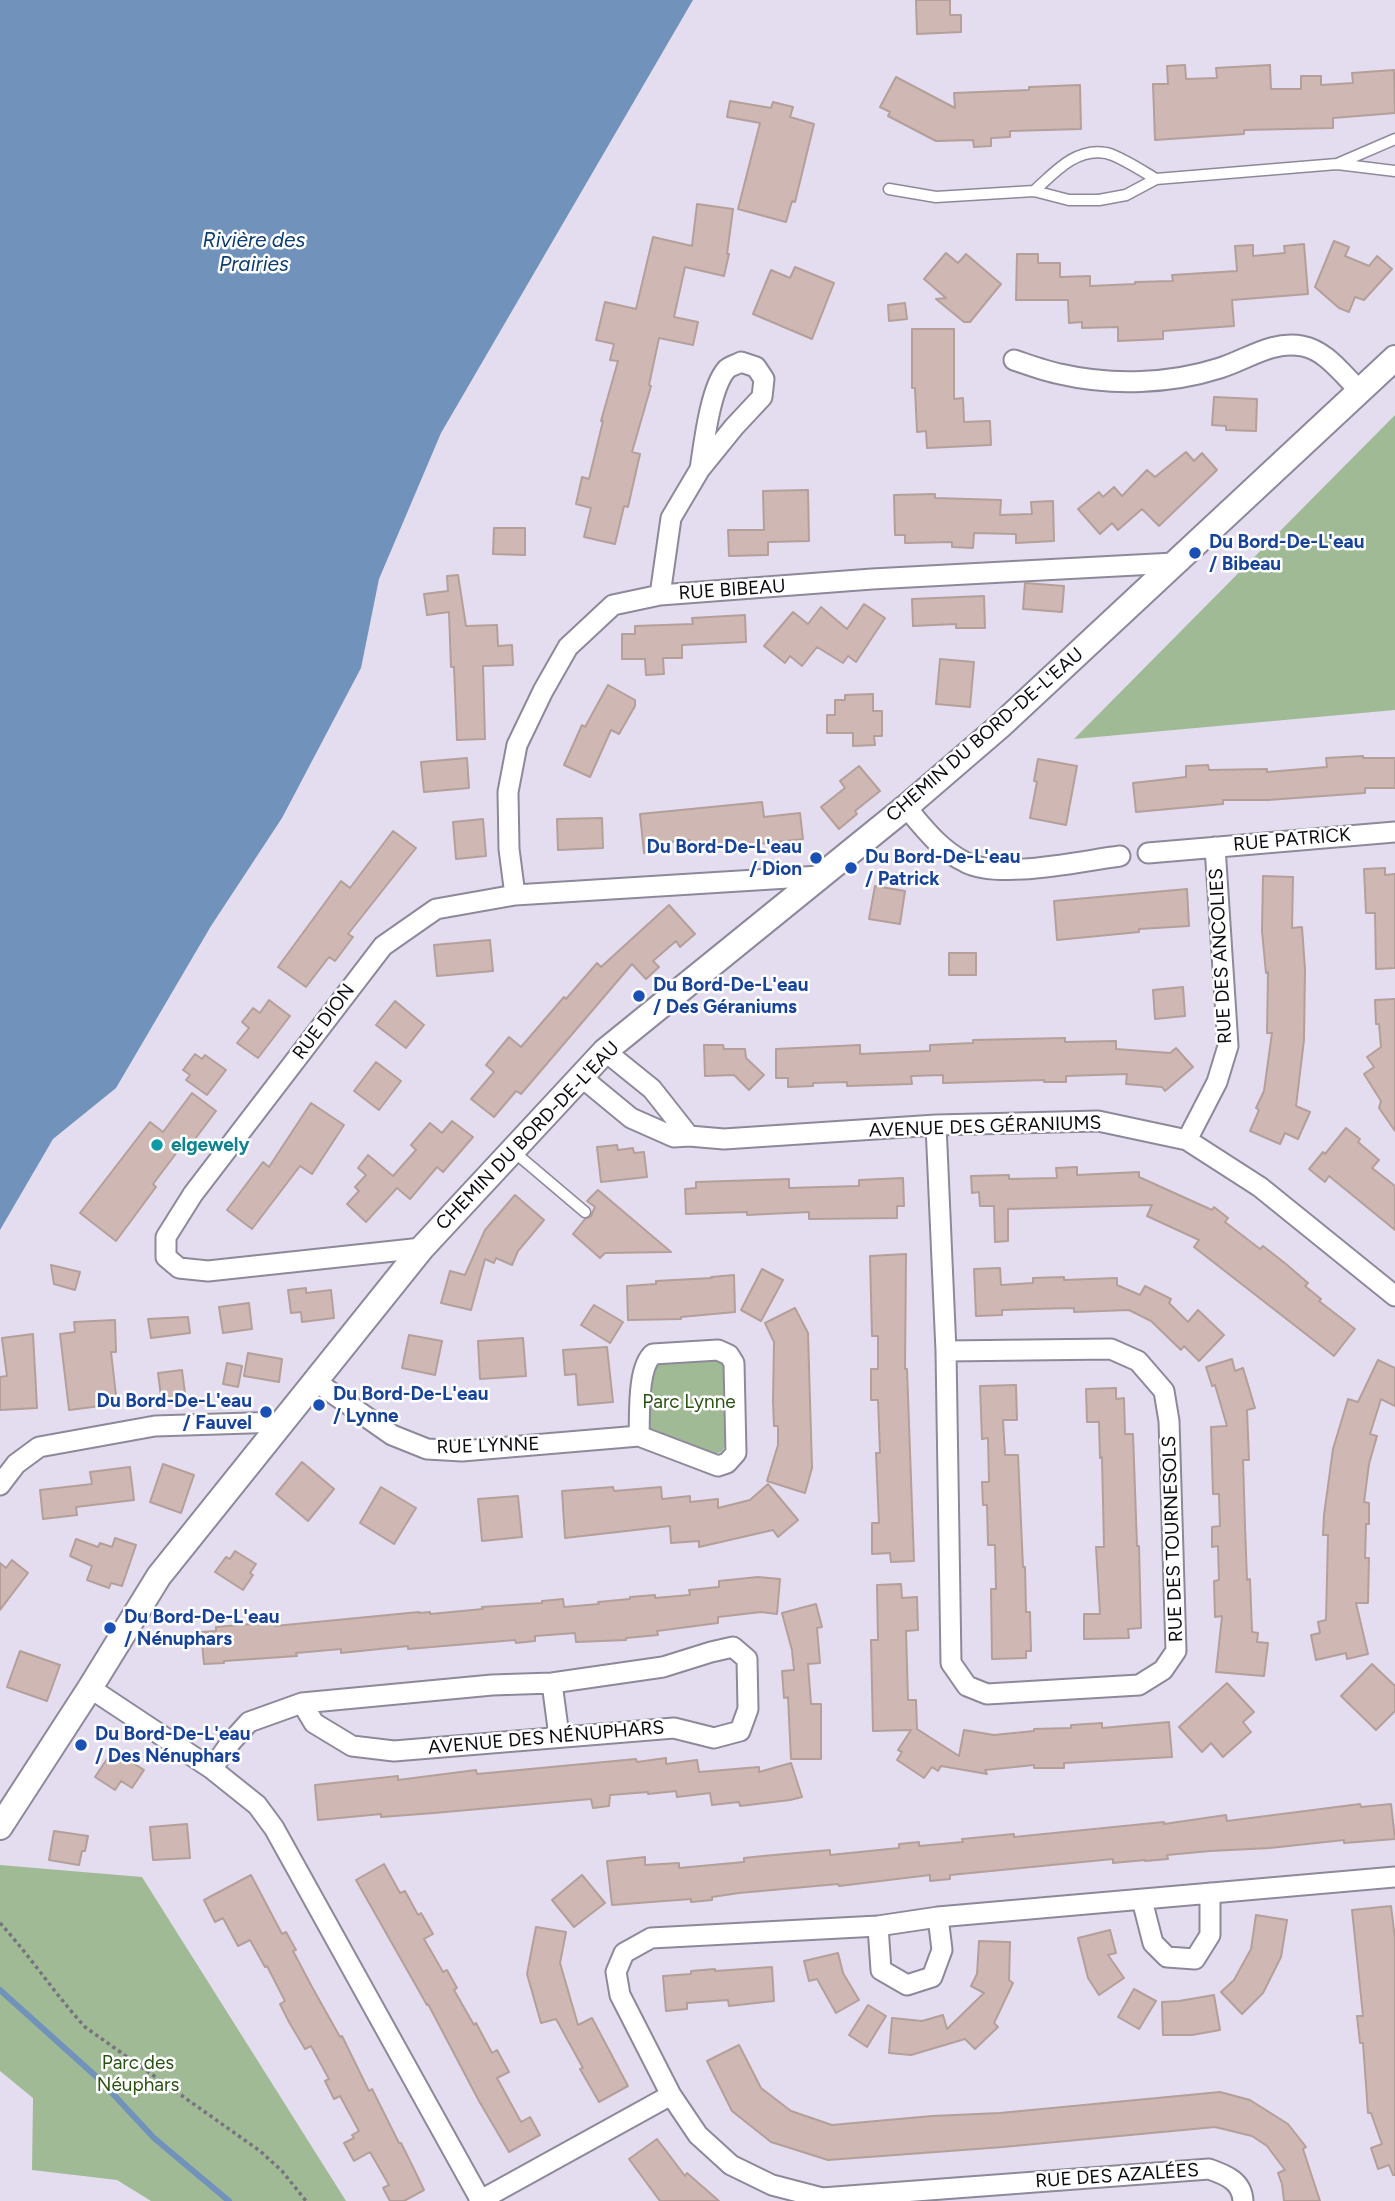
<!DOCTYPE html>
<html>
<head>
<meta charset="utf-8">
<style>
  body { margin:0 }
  canvas { display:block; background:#e3ddef }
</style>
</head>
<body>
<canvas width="1395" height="2201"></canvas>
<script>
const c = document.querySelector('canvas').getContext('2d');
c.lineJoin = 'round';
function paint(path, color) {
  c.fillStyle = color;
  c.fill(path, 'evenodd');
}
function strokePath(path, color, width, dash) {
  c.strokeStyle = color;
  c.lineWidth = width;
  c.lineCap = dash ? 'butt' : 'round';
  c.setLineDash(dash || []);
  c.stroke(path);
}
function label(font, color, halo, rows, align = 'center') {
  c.font = font + ' Figtree,sans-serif';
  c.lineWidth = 5;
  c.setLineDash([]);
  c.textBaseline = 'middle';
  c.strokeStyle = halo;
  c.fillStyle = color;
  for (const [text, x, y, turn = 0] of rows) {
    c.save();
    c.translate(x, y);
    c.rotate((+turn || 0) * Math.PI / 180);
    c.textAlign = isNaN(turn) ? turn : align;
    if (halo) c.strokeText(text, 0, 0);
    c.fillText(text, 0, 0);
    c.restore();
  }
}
const green = new Path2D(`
  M1395 415V710L1074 739Z
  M714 1358 723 1362 727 1369 728 1443 721 1452 714 1454 648 1430C649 1412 647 1372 660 1362Z
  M0 1865 142 1877 346 2201H151L117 2180 32 2170 33 2098 0 2071Z`);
const water = new Path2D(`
  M0 0H693L441 433 379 579 361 668 282 818 211 926 116 1088 53 1139 0 1230Z`);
const stream = new Path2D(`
  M0 1990 99 2079 154 2138 229 2201`);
const building = new Path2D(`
  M916 0H950V15H961V32L917 34Z
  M1185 65 1186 79 1217 78 1216 68 1270 65 1271 89H1301V76H1321V85L1353 83 1352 73 1394 70 1395 113 1333 118V128L1244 130V134L1155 140 1153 84H1168L1167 66Z
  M896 77 955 108 954 93 1029 90V87L1080 85 1081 129 1010 131V137L991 138V146L974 147 973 140 936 141 888 116 890 112 880 107Z
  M730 101 771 108 773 102 793 107 790 117 814 124 795 202 792 201 786 222 738 209 760 123 727 117Z
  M697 204 733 209 727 254H729L724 276 685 267 674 317 698 322 693 345 659 338 649 385 651 386 632 452 640 454 628 507 624 506 615 544 584 537 591 508 576 504 582 477 589 479 603 421H601L618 361 610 360 614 344 596 340 605 302 636 309 653 237 692 246Z
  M1334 241 1349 247 1345 256 1369 266 1377 256 1392 269 1364 300 1355 297 1349 312 1339 308 1315 287Z
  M1304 244 1308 294 1232 300 1234 326 1163 331V339L1118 341V327L1082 328V322L1069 323 1068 300H1016L1017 254H1038V263H1060V277L1090 276V286L1135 284V282L1173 281 1172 275 1237 271 1235 246 1253 245V256L1285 253 1284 246Z
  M946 253 958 263 966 254 1001 284 970 322H964L936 299 946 298 924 279Z
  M795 267 834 283 812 339 753 314 771 270 790 278Z
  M905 303 907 319 889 321 888 305Z
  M912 329H954V399L963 398 964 422 990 421 991 445 927 448 926 431 917 432 915 388H912Z
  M1214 397 1257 399 1256 431 1226 430V426L1212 425Z
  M1186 452 1194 461 1202 453 1217 470 1159 526 1142 509 1118 530 1112 523 1100 534 1078 509 1099 492 1103 497 1114 487 1122 496 1147 470 1155 477Z
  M808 490 809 541 768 542V555L729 556 728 530H764L763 491Z
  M935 494V498L1001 500 1000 515 1032 514 1031 502 1053 501 1054 541 1016 543V534L974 533 973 548 952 547V542L905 543V535H895L894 495Z
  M494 528H525V555L493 554Z
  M458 575 466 626 497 625 498 646 512 645 513 665 483 666 485 739 457 740 454 667H451L449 612 427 615 424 594 448 591 447 576Z
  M1025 583 1064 586 1062 612 1023 609Z
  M984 596 985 628H956V624L913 626 912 599Z
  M864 604 885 618 856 662 848 656 843 663 817 647 802 666 790 656 785 663 764 646 793 612 808 624 821 607 847 629Z
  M745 615 746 642 682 645V658H663L664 674 646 675 645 659H622V634H635V626L693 624 692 618Z
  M940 659 974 662 970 707 936 704Z
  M608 685 635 700V706L619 734 611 730 590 777 564 765 582 725 585 727Z
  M873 694V711H882V736H874L875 745 853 746V733H827V715H835V700H845V695Z
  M1363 756V758H1395V788H1365V793L1268 800H1223V804L1136 812 1133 783 1186 777V766L1208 765 1209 770 1267 769V772L1327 767 1326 758Z
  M467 758 469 788 424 792 421 762Z
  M1038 759 1077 766 1066 825 1030 818 1037 782 1034 781Z
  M859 766 880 791 855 811 857 814 839 829 821 807 845 788 840 781Z
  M762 802 764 817 800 813 803 839 734 847V845L690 849V840L659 843 660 851 644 853 640 814Z
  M602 818 603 848 558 850 557 819Z
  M483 819 486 856 456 859 453 822Z
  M393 831 416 848 348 934 353 937 335 961 329 957 306 987 278 967 341 881 350 888Z
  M1385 868V875L1395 874V968L1376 969 1375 913H1366L1364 869Z
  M1263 876 1293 877 1292 928 1302 927 1305 969 1304 1040 1296 1106 1310 1112 1298 1139 1285 1133 1280 1144 1250 1131 1259 1110 1256 1108 1264 1091 1272 1033H1267L1268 972 1266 973 1262 931Z
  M875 886 905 891 900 924 869 919Z
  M1187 889 1189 926 1139 929V932L1057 940 1054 901Z
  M669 905 695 934 680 947 676 941 653 961 659 967 646 979 632 964 521 1094 516 1091 494 1117 471 1099 494 1072 486 1065 509 1037 521 1047 564 997 566 999 597 963 601 967Z
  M490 940 493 971 437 976 434 945Z
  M949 953H976V975H949Z
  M1183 987 1185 1016 1155 1019 1153 990Z
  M1395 999V1131L1379 1108 1381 1101 1364 1074 1374 1067 1367 1057 1381 1047 1379 1024H1376L1375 1000Z
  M269 1000 290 1016 258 1058 237 1043 249 1028 242 1022 253 1008 260 1013Z
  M395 1001 424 1025 406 1048 376 1025Z
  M1065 1038V1042L1116 1041V1049L1170 1053 1176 1048 1193 1067 1165 1091 1162 1087 1126 1084 1127 1074 1066 1076V1082H1044V1080L943 1083V1075L911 1076 912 1084 847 1086V1082L813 1083V1086L788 1087V1078H776V1049L860 1045V1054L930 1051V1045L973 1043V1040Z
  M704 1045H723L724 1049H745L746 1058 764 1075 749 1090 734 1075 705 1076Z
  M195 1054 202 1059 205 1055 226 1070 207 1095 186 1080 190 1075 183 1070Z
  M376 1062 401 1081 379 1110 354 1091Z
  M192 1093 216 1111 192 1143 187 1139 153 1184 156 1187 116 1241 80 1213 150 1122 163 1132Z
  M311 1103 344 1125 312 1174 300 1166 252 1229 227 1210 263 1162 269 1167Z
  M452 1121 473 1137 443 1172 437 1167 410 1199 397 1188 366 1222 347 1204 359 1191 355 1187 366 1175 358 1168 368 1155 393 1176 416 1150 411 1145 430 1123 442 1133Z
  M1346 1128 1360 1139 1358 1142 1379 1160 1372 1168 1395 1186V1230L1329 1176 1325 1182 1309 1169 1323 1152 1325 1154Z
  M617 1145 618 1150 633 1148 634 1153 644 1152 647 1177 601 1182 597 1147Z
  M1077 1167V1175L1139 1172V1177L1212 1210 1214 1207 1228 1218 1225 1222 1260 1249 1263 1246 1286 1264 1308 1283 1305 1286 1321 1299 1319 1301 1355 1329 1334 1356 1194 1247 1199 1240 1147 1216 1152 1205 1008 1209V1241L995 1242 994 1206H980L979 1192 972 1193 971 1176 1009 1175V1179L1057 1178 1056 1168Z
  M903 1178 904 1206H897V1218L809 1219V1212L747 1215V1212L686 1214 685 1189 696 1188V1182L789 1179V1188L859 1186V1180Z
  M598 1190 671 1252 605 1253 600 1258 573 1234 585 1219 591 1216 595 1207 587 1201Z
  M515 1195 544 1220 518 1251 512 1265 496 1258 494 1263 485 1259 471 1310 441 1303 450 1271 465 1275 485 1230Z
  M906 1254 905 1369H907L914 1561 891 1562 890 1553 872 1554V1523H879L876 1453H880L878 1400H871V1369H878V1336H872L870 1256Z
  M51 1265 80 1272 75 1290 54 1284Z
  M1000 1268 1001 1285 1033 1283V1278L1064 1277V1280L1117 1278V1285L1140 1295 1145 1286 1171 1299 1169 1303 1188 1322 1198 1310 1224 1335 1199 1361 1184 1346 1181 1350 1151 1321 1129 1310 1074 1312V1308L1034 1309 1002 1310V1315L976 1316 974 1269Z
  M762 1269 783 1280 761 1321 741 1310Z
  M734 1275 735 1312 681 1317V1319L628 1320 627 1286 656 1284V1281L712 1278 711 1277Z
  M306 1288V1293L331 1290 334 1318 302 1322 301 1312 291 1313 288 1290Z
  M249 1303 252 1329 223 1333 219 1307Z
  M594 1305 623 1322 610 1343 581 1325Z
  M795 1308 808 1333 812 1468 805 1493 767 1481 778 1445V1426H774L773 1401 774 1342 765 1323Z
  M188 1317 190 1333 151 1338 148 1319Z
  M115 1320 116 1352H111L117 1404 69 1410 60 1334 75 1332 74 1322Z
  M33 1334 37 1408 0 1410V1377L7 1376 2 1338Z
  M409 1335 442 1341 435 1375 402 1368Z
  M523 1338 526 1376 480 1379 478 1341Z
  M607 1347 613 1402 578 1405 576 1374 565 1375 563 1350Z
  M248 1353 282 1359 279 1382 244 1376Z
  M1232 1359 1235 1371 1243 1368 1255 1408 1247 1410 1249 1460H1243L1245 1526 1247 1580 1250 1579 1252 1632 1258 1633 1257 1642 1268 1643 1264 1676 1216 1672 1222 1616 1215 1617 1214 1581 1219 1580 1218 1546 1212 1547V1527L1220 1526 1219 1494H1213L1211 1427 1227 1426 1215 1385 1212 1386 1206 1367Z
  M1378 1360 1395 1368V1406L1381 1399 1370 1434 1377 1436 1369 1464 1364 1502 1369 1503V1524H1366L1365 1558H1369L1368 1603H1356L1368 1654 1347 1659 1346 1653 1316 1660 1311 1635 1320 1633 1318 1622 1326 1620 1328 1535H1323L1324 1515 1333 1449 1348 1399 1358 1402Z
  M227 1363 242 1366 238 1387 223 1384Z
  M182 1370 186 1401 162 1404 158 1373Z
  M1016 1385 1017 1420H1003L1005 1455H1018L1023 1567H1025L1026 1612H1030L1031 1651H1026V1658L992 1659 991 1589H996L995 1545H988L987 1505H983L982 1482H989L988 1438 982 1439 980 1386Z
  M1116 1388V1399L1124 1398 1125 1434H1133L1137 1546H1139L1141 1628 1128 1629 1129 1638 1084 1639V1614H1100L1096 1547H1104L1102 1457 1100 1458 1099 1422H1087L1086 1389Z
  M302 1462 334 1489 308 1521 276 1494Z
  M163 1464 194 1475 181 1513 150 1502Z
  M130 1467 134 1500 76 1507 77 1515 43 1519 40 1490 92 1484 90 1472Z
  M768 1484 798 1520 778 1537 773 1530 699 1547V1541L671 1543 670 1526 565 1538 562 1491 613 1487 614 1491 661 1487 662 1499 690 1496V1502L718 1499V1508L750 1500Z
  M381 1487 416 1508 394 1544 360 1523Z
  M518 1496 522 1537 482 1541 478 1499Z
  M115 1538 136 1545 122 1586 111 1583 109 1588 87 1580 92 1566 70 1556 76 1539 98 1547 100 1543 112 1547Z
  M235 1551 256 1564 250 1573 253 1575 243 1590 215 1572 226 1557 230 1559Z
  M12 1560 28 1573 0 1610V1563L6 1568Z
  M758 1577 780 1579 777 1614 761 1612 718 1617V1623L657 1631 658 1635 626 1638V1640L576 1642 575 1633 535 1636V1641L516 1643 515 1640 408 1649V1646L341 1653V1649L296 1653 297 1656 224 1661V1663L204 1664 201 1632 216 1631V1627L275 1622V1626L419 1612V1613L430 1612V1614L483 1609 482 1607 542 1603V1601L563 1599 564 1607 599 1604 598 1602 630 1599V1597L655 1595V1598L690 1595 689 1590 719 1587V1581Z
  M901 1584 902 1598 917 1597 918 1630 906 1631 908 1700H916L917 1729 959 1756 964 1730 994 1735 1034 1731V1729L1071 1728V1725L1102 1723V1728L1169 1722 1172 1757 1064 1763V1768H1034V1765L985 1770 987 1774 941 1766 938 1771 932 1767 924 1778 897 1760 902 1752 898 1750 911 1730 873 1731 871 1640H878L877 1585Z
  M816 1604 822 1627 817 1628 820 1663 808 1664 811 1704H821V1759H791L788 1697 784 1698 782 1671 794 1670 792 1650 782 1613Z
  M20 1651 60 1665 47 1701 7 1687Z
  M1372 1664 1395 1686V1711L1376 1730 1341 1696Z
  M1227 1683 1254 1712 1243 1722 1251 1732 1223 1757 1211 1743 1202 1752 1179 1727Z
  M113 1750 144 1770 132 1788 121 1781 115 1790 95 1777Z
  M666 1758V1764L697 1760 699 1772 759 1767V1772L791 1763 802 1797 790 1800 740 1806 739 1802 712 1805 710 1793 677 1797 676 1791 648 1794V1792L610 1795 609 1806 593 1808 591 1799 434 1813 381 1817V1814L318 1820 315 1785 398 1776V1780L476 1770 477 1774 636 1759 637 1762Z
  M1360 1804 1361 1807 1391 1804 1395 1839 1344 1843V1840L1270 1848 1210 1851 1167 1855 1168 1859 1145 1861V1860L1113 1863V1859L950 1875V1879L930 1881V1875L839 1886 838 1884 739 1893 712 1897V1900L691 1902V1899L612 1905 607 1861 645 1857V1865L679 1863V1868L744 1862V1858L763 1856 830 1850V1855L899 1848V1844L919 1842V1846L963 1842 962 1839 993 1836 1014 1834V1837L1164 1822V1824L1226 1815 1227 1821Z
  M187 1824 190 1858 153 1860 150 1827Z
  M54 1831 88 1836 85 1851H82L79 1865 49 1860Z
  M384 1864 400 1893 405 1891 418 1915 421 1913 433 1934 424 1939 443 1972 447 1970 457 1988 454 1990 474 2025 476 2023 492 2053 497 2050 509 2072 497 2078 521 2122 530 2117 540 2135 509 2152 479 2101 428 2004 427 2005 356 1880Z
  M251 1875 282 1934 286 1932 296 1950 293 1951 312 1987 340 2037 342 2036 369 2091 372 2089 399 2143H401L412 2165 424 2190 404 2201H390L383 2188 389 2185 370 2152 354 2161 344 2143 354 2138 352 2135 359 2131 340 2096 334 2099 325 2081 329 2079 311 2046 305 2049 289 2022 280 2004 285 2001 267 1966 265 1967 250 1940 238 1946 223 1918 215 1922 204 1900Z
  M582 1875 605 1903 574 1927 552 1900Z
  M1391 1906 1395 1939V2175H1393L1389 2165 1378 2169 1371 2148 1382 2144 1371 2113H1368L1363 2043H1360L1357 2016H1363L1352 1910Z
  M1256 1915 1287 1920 1281 1957 1263 1993 1242 2014 1221 1992 1234 1980 1251 1949Z
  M536 1927 566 1932 560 1963 578 2025 592 2018 628 2086 599 2102 580 2069 583 2068 556 2019 541 2023 527 1974Z
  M1110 1930 1116 1953 1108 1955 1124 1978 1099 1995 1088 1978 1078 1938Z
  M979 1941 1010 1942 1009 1980 1013 1983 994 2023 998 2027 975 2049 965 2039 911 2055 889 2053 892 2018 922 2021 943 2015 947 2029 984 1993 971 1986 977 1974Z
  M838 1953 843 1973 859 2000 836 2013 817 1979 809 1981 804 1961Z
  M772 1967 774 2001 729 2006 728 2000 687 2003V2009L666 2011 663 1976 691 1974V1971L715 1969V1971Z
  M1134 1989 1156 2001 1139 2029 1118 2017Z
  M1214 1995 1220 2030 1192 2035H1163L1162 2002 1179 2001Z
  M868 2005 886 2016 867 2047 849 2035Z
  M739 2045 761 2088 791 2111 832 2125 932 2116 1000 2113 1220 2092 1250 2100 1288 2124 1306 2147 1303 2149 1320 2201H1284L1282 2184 1278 2173 1285 2170 1267 2146 1252 2136 1215 2127 1003 2147 828 2160 771 2142 732 2111 707 2061Z
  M657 2139 685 2176 687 2173 719 2201H660L629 2159Z`);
const path = new Path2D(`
  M0 1923C30 1956 55 1994 85 2027L260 2151 282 2171 306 2201`);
const service = new Path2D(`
  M1337 164 1395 139
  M889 189 936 197 1034 191 1069 200H1099L1126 195 1156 179 1337 164 1395 171
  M1034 191C1054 173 1076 147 1106 153 1118 155 1144 172 1156 179
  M513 1151 585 1212`);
const minor = new Path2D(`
  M1014 360C1029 365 1045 371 1060 374 1112 386 1170 384 1220 368 1246 360 1273 340 1302 346 1326 350 1343 375 1360 391
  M660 595 671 518 700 469 734 427 762 397 764 379 756 367 741 362C736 365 729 366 726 370 710 389 704 444 700 469
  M906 807C923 827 940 850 965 862 999 880 1080 861 1120 856
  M1148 853 1395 832
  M515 895 509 849 508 792 517 745 543 691 568 647 613 605 660 595 872 579 1174 563
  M605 1051 652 1089 689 1136
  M583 1075 591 1085 631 1118 674 1137 689 1136 724 1139 936 1125 1098 1121 1187 1140 1260 1187 1395 1296
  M936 1125 946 1351 1111 1349 1138 1361 1164 1391 1169 1421 1176 1651 1163 1670 1139 1685 987 1694 967 1686 951 1663 946 1351
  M1187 1140 1217 1082 1228 1046 1215 847
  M422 1248 208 1271 179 1268 166 1257V1237L193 1194 383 946 436 909 515 895 820 876
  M315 1381 392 1435 427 1449 462 1451 639 1436 718 1466 727 1463 736 1453 734 1363 729 1355 718 1350 653 1354C637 1368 640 1415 639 1436
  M0 1485 16 1464 39 1447 155 1426 281 1422
  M552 1683 559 1736
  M90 1688 212 1769 257 1805 274 1828 481 2201
  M212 1769 231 1742 249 1722 302 1703 492 1685 552 1683 663 1667 711 1652 733 1647 747 1659 748 1709 740 1731 714 1738 674 1728 394 1751 352 1746 314 1723 302 1703
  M1142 1900 1153 1943 1167 1957 1195 1959 1210 1935V1893
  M878 1926 881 1970 907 1985 932 1977 942 1950 938 1917
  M479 2201 671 2095
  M1243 2201C1242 2181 1226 2175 1209 2169L822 2198 772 2185 731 2165 698 2135 671 2095 620 1995 616 1972 624 1953 651 1938 878 1926 938 1917 1395 1877`);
const tertiary = new Path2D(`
  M0 1827 90 1688 159 1576 422 1248 605 1051 906 807 999 727 1395 358`);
const markers = [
  [1195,553,7,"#1a4fb4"],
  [816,858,7,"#1a4fb4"],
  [851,868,7,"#1a4fb4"],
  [639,996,7,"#1a4fb4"],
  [157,1145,7,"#0f9aa8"],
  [319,1405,7,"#1a4fb4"],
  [266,1412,7,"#1a4fb4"],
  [110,1628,7,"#1a4fb4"],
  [81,1745,7,"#1a4fb4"]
];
const transitNames = [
  ["Du Bord-De-L'eau",1209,542],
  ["/ Bibeau",1209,564],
  ["Du Bord-De-L'eau",802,847,"right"],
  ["/ Dion",802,869,"right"],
  ["Du Bord-De-L'eau",865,857],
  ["/ Patrick",865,879],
  ["Du Bord-De-L'eau",653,985],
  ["/ Des Géraniums",653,1007],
  ["Du Bord-De-L'eau",333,1394],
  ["/ Lynne",333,1416],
  ["Du Bord-De-L'eau",252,1401,"right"],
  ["/ Fauvel",252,1423,"right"],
  ["Du Bord-De-L'eau",124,1617],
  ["/ Nénuphars",124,1639],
  ["Du Bord-De-L'eau",95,1734],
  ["/ Des Nénuphars",95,1756]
];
const streetNames = [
  ["RUE BIBEAU",732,590,-4],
  ["CHEMIN DU BORD-DE-L'EAU",985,735,-41],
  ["RUE PATRICK",1292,840,-5],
  ["RUE DES ANCOLIES",1221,956,-93],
  ["RUE DION",324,1022,-53],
  ["AVENUE DES GÉRANIUMS",985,1127,-2],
  ["CHEMIN DU BORD-DE-L'EAU",528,1136,-46],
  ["RUE LYNNE",488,1446,-2],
  ["RUE DES TOURNESOLS",1173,1539,-92],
  ["AVENUE DES NÉNUPHARS",546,1738,-5],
  ["RUE DES AZALÉES",1117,2176,-4]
];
const cultureNames = [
  ["elgewely",171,1145]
];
const parkNames = [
  ["Parc Lynne",689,1402],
  ["Parc des",138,2063],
  ["Néuphars",138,2085]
];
const waterNames = [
  ["Rivière des",254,241],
  ["Prairies",254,265]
];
paint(green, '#a1ba96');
paint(water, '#7192bb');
strokePath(stream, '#7192bb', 6);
paint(building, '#cfb8b4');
strokePath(building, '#b49f9b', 2);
strokePath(service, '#8e899a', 13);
strokePath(minor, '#8e899a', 23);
strokePath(tertiary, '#8e899a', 28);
strokePath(path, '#77737f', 3.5, [3.5, 3.5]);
strokePath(service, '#fff', 10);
strokePath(minor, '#fff', 19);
strokePath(tertiary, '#fff', 24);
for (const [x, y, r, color] of markers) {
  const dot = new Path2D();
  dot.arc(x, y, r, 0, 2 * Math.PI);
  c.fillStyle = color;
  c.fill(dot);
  strokePath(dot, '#fff', 2.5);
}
label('bold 19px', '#164399', '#fff', transitNames, 'left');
label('19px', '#0d0b11', '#fff', streetNames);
label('bold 19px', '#0d838f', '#fff', cultureNames, 'left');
label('19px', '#295112', '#fff', parkNames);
label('italic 21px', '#0c3c70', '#fff', waterNames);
</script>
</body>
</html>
